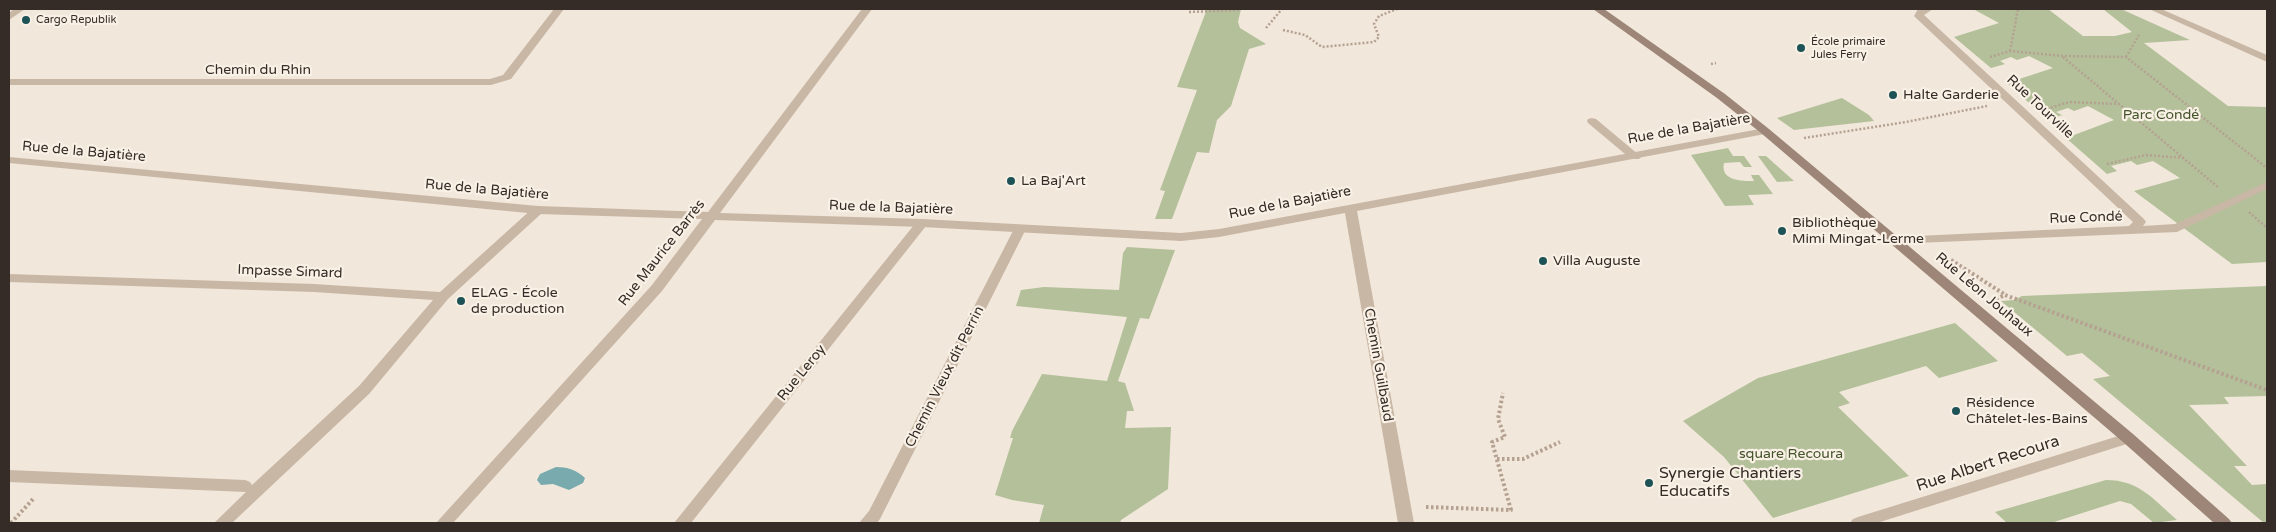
<!DOCTYPE html>
<html>
<head>
<meta charset="utf-8">
<style>
  body { margin:0 }
  #map { position:relative; width:2276px; height:532px; overflow:hidden; background:#f1e7da; font-family:"Varela Round",sans-serif }
  canvas { display:block }
  .frame { position:absolute; inset:0; border:10px solid #352c27; pointer-events:none }
</style>
</head>
<body>
<div id="map">
<canvas width="2276" height="532"></canvas>
<div class="frame"></div>
</div>
<script>
const c = document.querySelector('canvas').getContext('2d');
c.lineJoin = 'round';
function paint(path, color) {
  c.fillStyle = color;
  c.fill(path, 'evenodd');
}
function strokePath(path, color, width, dash) {
  c.strokeStyle = color;
  c.lineWidth = width;
  c.lineCap = dash ? 'butt' : 'round';
  c.setLineDash(dash || []);
  c.stroke(path);
}
function label(font, color, halo, rows, align = 'center') {
  c.font = font + ' "Varela Round",sans-serif';
  c.lineWidth = 4.5;
  c.setLineDash([]);
  c.textBaseline = 'middle';
  c.strokeStyle = halo;
  c.fillStyle = color;
  for (const [text, x, y, turn = 0] of rows) {
    c.save();
    c.translate(x, y);
    c.rotate((+turn || 0) * Math.PI / 180);
    c.textAlign = isNaN(turn) ? turn : align;
    if (halo) c.strokeText(text, 0, 0);
    c.fillText(text, 0, 0);
    c.restore();
  }
}
const green = new Path2D(`
  M1207 9H1241L1238 22 1240 28 1266 44 1249 49 1231 106 1217 120 1209 153 1197 152 1172 219H1155L1165 191 1160 190 1197 90 1177 87Z
  M1973 9H2048L2083 36H2115L2132 32 2103 9H2121L2190 40 2144 43 2228 106 2267 107V262L2232 264 2134 191 2180 178 2153 161 2137 165 2131 161 2111 166 2117 171 2107 174 2066 138 2114 120 2088 106 2074 111 2068 108 2056 112 2062 115 2048 120 2007 83 2053 68 2029 56 2017 60 2011 57 2000 61 2005 64 1991 68 1954 37 1999 23Z
  M1842 98 1869 115 1874 121 1794 130 1777 118Z
  M1728 148 1733 156H1744L1752 167H1744L1740 162 1724 163C1720 181 1742 181 1754 181L1751 175H1759L1773 194 1748 195 1754 205 1725 206 1691 155Z
  M1758 156H1766L1794 181 1777 182Z
  M1127 247 1175 250 1149 319 1140 318 1118 381 1125 383 1134 411H1127L1125 428 1171 427 1168 489 1121 520 1120 523H1039L1044 505 1012 500 995 495 1013 438H1010L1012 431 1042 374 1107 381 1127 317 1016 306 1021 290 1044 287 1119 290 1123 253Z
  M2267 286V396L2224 397 2229 404 2189 405 2247 466H2234L2252 485 2267 484V523H2264L2093 379 2110 376 2082 353 2067 356 2001 301 2014 300 2022 296Z
  M1955 323 1998 361 1939 378 1926 366 1839 392 1850 403 1838 407 1909 476 1773 518 1724 457 1683 421 1758 378Z
  M2106 480C2139 480 2153 499 2177 520L2154 523 2131 504 2120 501 2051 523H2007L1995 512Z`);
const water = new Path2D(`
  M556 467C567 467 577 470 585 478L583 483 569 490 553 484 541 485 537 480 540 474Z`);
const pathFar1 = new Path2D(`
  M1189 12 1241 10
  M1266 28 1282 9
  M1283 30 1305 35 1322 47 1374 42 1379 37 1374 24 1379 16 1397 9
  M2010 51 2018 9
  M1990 57 2010 51 2063 56 2126 57 2267 168
  M2063 57 2219 188
  M2126 57 2139 35
  M1711 64 1716 63
  M2047 109 2069 102 2119 104
  M1804 138 1906 122 1987 106
  M2107 164 2146 155 2184 158
  M2249 212 2267 228`);
const path = new Path2D(`
  M1951 260 2004 294
  M1996 299 2005 295 2267 390
  M1497 459H1523L1560 442
  M1426 507 1511 510 1492 442 1505 437 1498 419 1503 393
  M11 523 34 498`);
const lane = new Path2D(`
  M14 9H25L9 20V13Z
  M1592 118 1596 119 1639 155 1641 157 1639 159H1631L1588 123 1587 121 1588 119Z
  M538 206 542 207 544 210 542 213 448 299 369 394 232 523H214L246 492 9 482V470L245 480 250 482 252 485 359 386 433 300 314 292 9 282V274L314 284 440 292 534 207Z
  M922 219 928 223 926 226 691 523H674L918 220Z
  M1020 225 1026 229 880 519 877 523H859L869 511 1014 229Z`);
const street = new Path2D(`
  M554 9H564L511 79 491 85H9V79H490L503 75Z
  M862 9H872L720 213 922 219 1181 233 1219 229 1765 128 1770 131 1765 134 1357 211 1414 523H1398L1345 213 1219 237 1181 241 922 227 715 220 662 291 453 523H436L652 285 702 219 538 214 9 163V157L538 206 708 212Z
  M1918 9H1933L1924 15 2144 219 2146 222 2143 226 2175 224 2267 182V189L2177 232 1892 244 1890 241 1896 237 2129 226 2133 222 1916 18 1914 16Z
  M2149 9H2161L2267 55V62Z
  M2128 433 2133 434 2135 438 2133 442 1877 523H1850L1853 519 1858 517Z`);
const secondary = new Path2D(`
  M1593 9H1604L1725 94 1769 129 2133 434 2229 519 2232 523H2214L2123 442 1761 133 1717 98Z`);
const markers = [
  [26,20,5,"#1d5257"],
  [1801,48,5,"#1d5257"],
  [1893,95,5,"#1d5257"],
  [1011,181,5,"#1d5257"],
  [1782,231,5,"#1d5257"],
  [1543,261,5,"#1d5257"],
  [461,301,5,"#1d5257"],
  [1956,411,5,"#1d5257"],
  [1649,483,5,"#1d5257"]
];
const farPoinames = [
  ["Cargo Republik",36,20],
  ["École primaire",1811,42],
  ["Jules Ferry",1811,55]
];
const streetNames = [
  ["Chemin du Rhin",258,70],
  ["Rue Tourville",2040,107,43],
  ["Rue de la Bajatière",1689,129,-10],
  ["Rue de la Bajatière",84,152,5],
  ["Rue de la Bajatière",487,190,5],
  ["Rue de la Bajatière",1290,203,-11],
  ["Rue de la Bajatière",891,208,2],
  ["Rue Condé",2086,218,-2],
  ["Rue Maurice Barrès",662,253,-52],
  ["Impasse Simard",290,272,2],
  ["Rue Léon Jouhaux",1984,295,40],
  ["Chemin Guilbaud",1378,365,80],
  ["Rue Leroy",802,373,-51],
  ["Chemin Vieux dit Perrin",945,377,-63]
];
const poiNames = [
  ["Halte Garderie",1903,95],
  ["La Baj'Art",1021,181],
  ["Bibliothèque",1792,223],
  ["Mimi Mingat-Lerme",1792,239],
  ["Villa Auguste",1553,261],
  ["ELAG - École",471,293],
  ["de production",471,309],
  ["Résidence",1966,403],
  ["Châtelet-les-Bains",1966,419]
];
const parkNames = [
  ["Parc Condé",2161,115],
  ["square Recoura",1791,454]
];
const nearStreetnames = [
  ["Rue Albert Recoura",1988,464,-18]
];
const nearPoinames = [
  ["Synergie Chantiers",1659,474],
  ["Educatifs",1659,492]
];
paint(green, '#b3c09a');
paint(water, '#79abae');
strokePath(pathFar1, '#b5a191', 2.5, [2, 2]);
strokePath(path, '#b5a191', 4, [2.5, 2.5]);
paint(lane, '#c9b7a6');
paint(street, '#c9b7a6');
paint(secondary, '#9d8678');
for (const [x, y, r, color] of markers) {
  const dot = new Path2D();
  dot.arc(x, y, r, 0, 2 * Math.PI);
  c.fillStyle = color;
  c.fill(dot);
  strokePath(dot, '#f9f1e6', 2);
}
label('11px', '#352c27', '#f9f1e6', farPoinames, 'left');
label('14px', '#352c27', '#f9f1e6', streetNames);
label('14px', '#352c27', '#f9f1e6', poiNames, 'left');
label('14px', '#44542b', '#f9f1e6', parkNames);
label('16px', '#352c27', '#f9f1e6', nearStreetnames);
label('16px', '#352c27', '#f9f1e6', nearPoinames, 'left');
</script>
</body>
</html>
